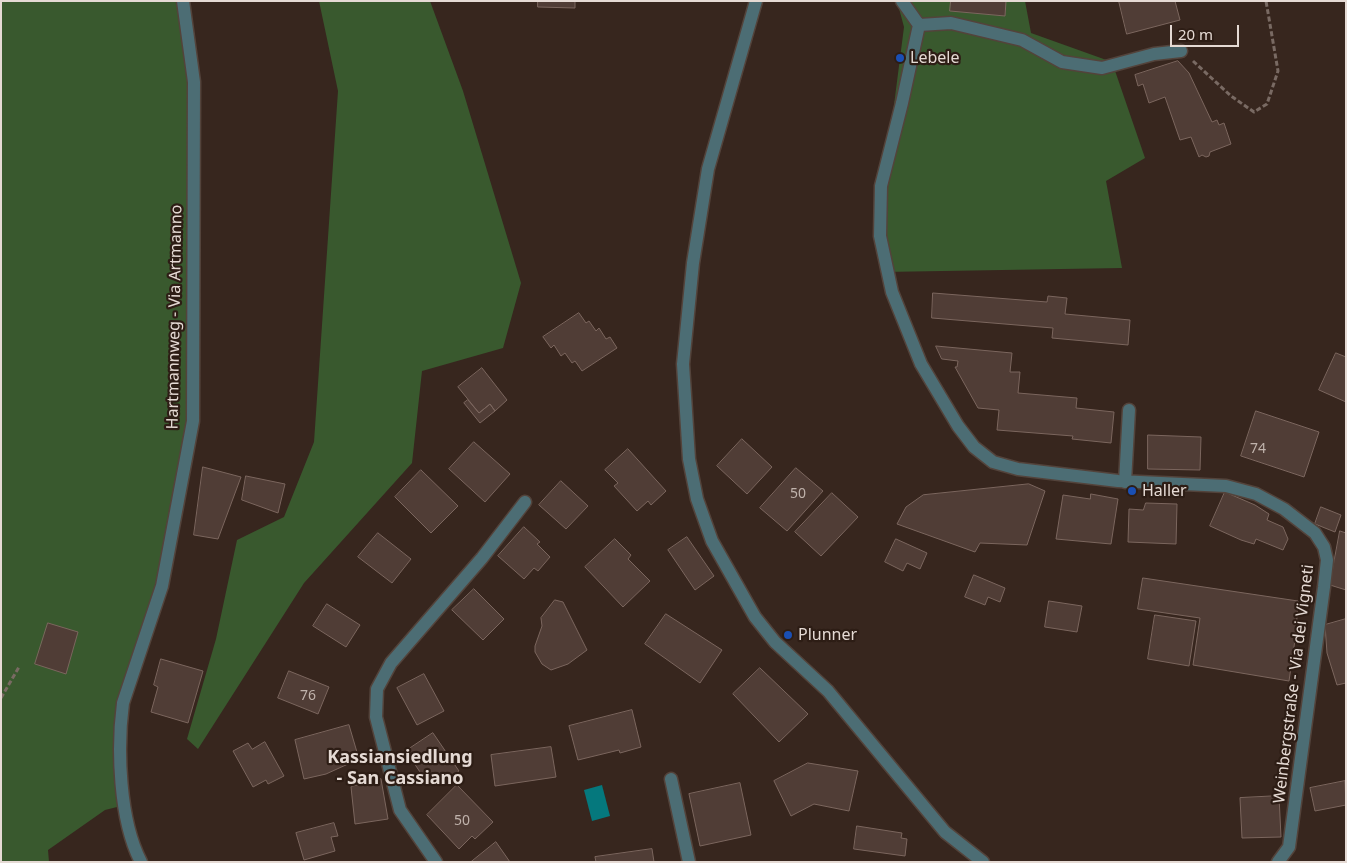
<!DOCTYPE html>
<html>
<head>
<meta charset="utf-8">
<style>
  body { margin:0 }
  #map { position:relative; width:1347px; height:863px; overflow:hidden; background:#37261e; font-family:"Noto Sans",sans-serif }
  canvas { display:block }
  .frame { position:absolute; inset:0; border:2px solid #e5dad4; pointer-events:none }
  .scale { position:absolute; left:1170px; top:25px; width:69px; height:22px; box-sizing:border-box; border:2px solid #e5dad4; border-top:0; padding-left:6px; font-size:15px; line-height:18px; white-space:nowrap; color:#e5dad4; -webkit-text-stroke:4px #2d1d15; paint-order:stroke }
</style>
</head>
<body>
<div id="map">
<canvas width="1347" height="863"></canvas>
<div class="frame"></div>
<div class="scale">20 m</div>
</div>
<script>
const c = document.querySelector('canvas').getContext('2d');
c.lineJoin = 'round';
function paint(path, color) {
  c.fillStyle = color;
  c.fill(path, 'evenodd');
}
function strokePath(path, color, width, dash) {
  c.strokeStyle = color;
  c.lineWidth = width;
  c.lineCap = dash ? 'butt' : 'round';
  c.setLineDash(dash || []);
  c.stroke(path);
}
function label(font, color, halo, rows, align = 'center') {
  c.font = font + ' "Noto Sans",sans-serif';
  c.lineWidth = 4.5;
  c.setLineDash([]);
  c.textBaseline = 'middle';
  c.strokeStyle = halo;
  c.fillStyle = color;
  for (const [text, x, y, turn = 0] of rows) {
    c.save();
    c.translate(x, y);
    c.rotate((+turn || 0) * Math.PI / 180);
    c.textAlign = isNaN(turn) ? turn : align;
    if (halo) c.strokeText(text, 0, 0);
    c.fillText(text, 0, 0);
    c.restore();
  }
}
const green = new Path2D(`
  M1 1H183L194 82 193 421 162 586 123 703 125 805 105 810 48 850 49 862H1Z
  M319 1H430L463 91 521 283 503 348 422 371 412 463 304 583 198 749 187 739 216 639 237 540 284 517 314 442 338 91Z
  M897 1H1025L1031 33 1112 62 1145 158 1106 181 1122 268 883 272 876 245 904 27Z`);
const water = new Path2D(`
  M602 785 610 816 592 821 584 790Z`);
const building = new Path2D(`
  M538 1H575V8L538 7Z
  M951 1H1006L1005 16 950 11Z
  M1119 1H1175L1180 20 1127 34Z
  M1178 61 1189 73 1212 122 1217 120 1219 125 1224 123 1231 144 1210 152 1209 156 1206 157 1202 155 1199 157 1191 137 1180 140 1165 97 1149 103 1143 84 1138 86 1135 75Z
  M933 293 1047 302 1048 296 1067 298 1065 314 1130 320 1128 345 1052 338 1053 328 932 318Z
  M579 313 586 323 589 321 596 331 599 328 606 339 610 337 617 348 582 371 575 361 572 363 565 353 561 356 554 345 551 348 543 337Z
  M936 346 1012 353 1010 372H1020L1018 393 1077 398 1076 408 1114 412 1111 443 1072 439 1073 436 997 430 999 410 978 408 955 367H957L958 361 942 359Z
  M1336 353 1346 357V402L1319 390Z
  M482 368 507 400 495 411 490 404 479 413 458 387Z
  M468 400 479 413 490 404 495 411 480 423 464 403Z
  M1256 411 1319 432 1304 477 1241 456Z
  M1148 435 1201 437 1200 470 1148 469Z
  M742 439 772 467 747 494 717 466Z
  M474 442 510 474 485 502 449 469Z
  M628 449 666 491 651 505 648 501 637 511 614 486 618 483 605 470Z
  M203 467 241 477 218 539 194 535Z
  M796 468 823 491 787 531 760 508Z
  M421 470 458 506 431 533 395 497Z
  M246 476 285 484 278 513 242 500Z
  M561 481 588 506 566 529 539 505Z
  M1029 484 1045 491 1027 545 980 543 975 552 897 524 906 507 923 495Z
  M1225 492 1255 505 1269 514 1267 520 1283 527 1288 539 1283 550 1256 539 1254 544 1241 540 1210 526Z
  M832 493 858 517 821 556 795 532Z
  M1091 494 1118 499 1111 544 1056 539 1063 495 1090 499Z
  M1146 503 1177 504 1176 544 1128 542 1129 509 1143 510Z
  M1321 507 1341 515 1335 532 1315 524Z
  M524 527 540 542 537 544 550 557 538 571 534 568 524 579 498 556Z
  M1340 531 1346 533V590L1330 585Z
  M378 533 411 559 392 583 358 557Z
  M687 537 714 576 695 590 668 550Z
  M615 539 631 555 628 559 650 581 623 607 585 567Z
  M896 539 927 553 920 569 907 563 903 571 885 562Z
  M974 575 1005 588 1000 602 988 597 985 605 965 597Z
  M1143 578 1298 601 1296 633 1289 681 1193 665 1200 618 1138 609Z
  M474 589 504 619 483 640 452 610Z
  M555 600 563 602 587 650 568 664 551 670 542 664 535 652V646L542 626 541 618Z
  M1049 601 1082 606 1077 632 1045 627Z
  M327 604 360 625 346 647 313 626Z
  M666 614 722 650 700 683 645 644Z
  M1155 615 1196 621 1189 666 1148 659Z
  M1346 619V683L1337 685 1327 653 1325 625Z
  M48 623 78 632 66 674 35 664Z
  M161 659 203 671 188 723 151 712 158 687 154 685Z
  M760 668 808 714 779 742 733 694Z
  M289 671 329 687 318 714 278 698Z
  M424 674 444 711 417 725 397 688Z
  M632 710 641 747 620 753 619 750 578 760 569 726Z
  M349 725 359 759 326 774 304 779 295 740Z
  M433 733 459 771 448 779 444 773 428 784 406 751Z
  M265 742 284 776 268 784 266 780 253 787 233 751 248 743 252 749Z
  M551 747 556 777 495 786 491 755Z
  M808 763 858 771 849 811 814 804 791 816 774 781Z
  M381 779 388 819 355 824 351 787Z
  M1345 781 1346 805 1315 811 1310 788Z
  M740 783 751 835 700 846 689 794Z
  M457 785 493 822 475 839 472 836 459 849 427 815Z
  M1279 796 1281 837 1242 838 1240 798Z
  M334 823 338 836 331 837 335 851 304 860 296 833Z
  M857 826 902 833 901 838 907 839 905 856 854 849Z
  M496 842 510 862H471Z
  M652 849 654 862H596L595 857Z`);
const path = new Path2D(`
  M1193 61 1231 96 1254 112 1267 104 1278 71 1266 1
  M1 698 19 667`);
const minor = new Path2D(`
  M756 1 708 169 693 263 683 364 689 459 697 499 712 541 755 617 775 642 828 691 945 832 983 862
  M902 1 919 25 902 103 881 186 880 236 892 292 921 364 958 426 974 447 993 462 1018 469 1118 481 1226 486 1256 494 1284 509 1315 533 1324 547 1327 560 1324 587 1289 847 1278 862
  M919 25 951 23 1022 40 1062 62 1102 68 1154 54 1181 51
  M1125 482 1129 410
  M671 779 689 862
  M141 862C119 820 117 748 123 703L162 586 193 421 194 82 183 1
  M436 862 400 810 376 717 377 689 391 663 482 558 525 502`);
const markers = [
  [900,58,5,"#1a4fb4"],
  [1132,491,5,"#1a4fb4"],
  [788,635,5,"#1a4fb4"]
];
const numberNames = [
  ["74",1258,449],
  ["50",798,494],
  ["76",308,696],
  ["50",462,821]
];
const poiNames = [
  ["Lebele",910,58],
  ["Haller",1142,491],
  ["Plunner",798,635]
];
const streetNames = [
  ["Hartmannweg - Via Artmanno",175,317,-89],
  ["Weinbergstraße - Via dei Vigneti",1294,684,-83]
];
const neighbourhoodNames = [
  ["Kassiansiedlung",400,758],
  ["- San Cassiano",400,779]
];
paint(green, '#39592e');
paint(water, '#05787d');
paint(building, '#503d36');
strokePath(building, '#7b665e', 1);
strokePath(minor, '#53433b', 15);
strokePath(path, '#796a63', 3, [5, 2.5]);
strokePath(minor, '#4c6d74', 12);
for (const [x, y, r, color] of markers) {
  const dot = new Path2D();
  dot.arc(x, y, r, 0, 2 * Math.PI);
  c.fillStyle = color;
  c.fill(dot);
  strokePath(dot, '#2d1d15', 2);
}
label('14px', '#c0b3ac', null, numberNames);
label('16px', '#e5dad4', '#2d1d15', poiNames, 'left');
label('16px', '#e5dad4', '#2d1d15', streetNames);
label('bold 18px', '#e5dad4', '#2d1d15', neighbourhoodNames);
</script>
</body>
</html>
